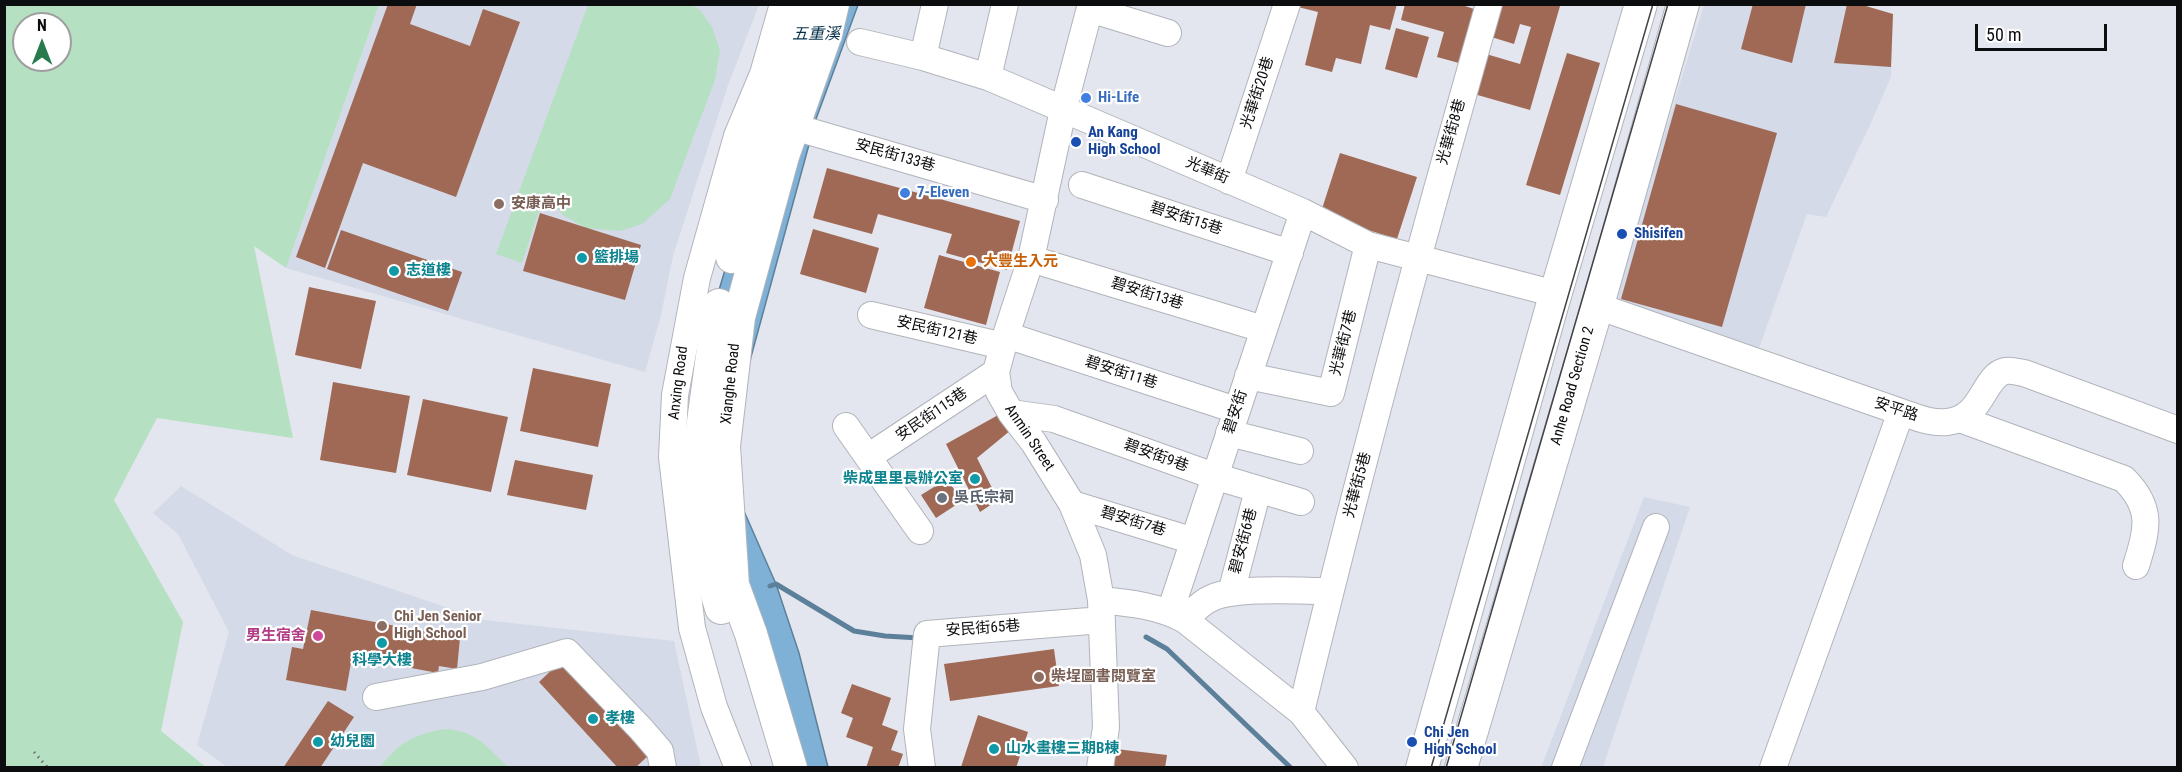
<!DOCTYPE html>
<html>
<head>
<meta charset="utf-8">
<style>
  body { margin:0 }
  #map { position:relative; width:2182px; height:772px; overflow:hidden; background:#e3e6ee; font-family:"Roboto Condensed",sans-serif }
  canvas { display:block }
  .frame { position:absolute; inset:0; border:6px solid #0c0d0f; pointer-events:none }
  .north { position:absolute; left:12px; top:12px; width:60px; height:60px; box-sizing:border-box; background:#fff; border:2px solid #9e9e9f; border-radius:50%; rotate:0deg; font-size:16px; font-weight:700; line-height:24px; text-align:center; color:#0c0d0f }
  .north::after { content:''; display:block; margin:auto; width:21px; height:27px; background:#287a4c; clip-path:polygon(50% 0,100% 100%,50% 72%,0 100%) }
  .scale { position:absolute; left:1975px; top:24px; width:132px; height:27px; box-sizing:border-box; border:3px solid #0c0d0f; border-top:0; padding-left:8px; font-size:18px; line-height:21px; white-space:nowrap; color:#0c0d0f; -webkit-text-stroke:4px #fff; paint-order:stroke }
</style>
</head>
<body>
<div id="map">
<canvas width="2182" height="772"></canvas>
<div class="frame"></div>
<div class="north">N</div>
<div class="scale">50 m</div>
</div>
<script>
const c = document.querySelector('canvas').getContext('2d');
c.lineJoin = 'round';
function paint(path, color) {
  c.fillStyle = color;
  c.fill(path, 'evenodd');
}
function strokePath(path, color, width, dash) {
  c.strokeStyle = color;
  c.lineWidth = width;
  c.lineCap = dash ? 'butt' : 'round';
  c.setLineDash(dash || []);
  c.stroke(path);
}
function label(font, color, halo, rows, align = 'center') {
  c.font = font + ' "Roboto Condensed","Noto Sans TC",sans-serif';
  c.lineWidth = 4.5;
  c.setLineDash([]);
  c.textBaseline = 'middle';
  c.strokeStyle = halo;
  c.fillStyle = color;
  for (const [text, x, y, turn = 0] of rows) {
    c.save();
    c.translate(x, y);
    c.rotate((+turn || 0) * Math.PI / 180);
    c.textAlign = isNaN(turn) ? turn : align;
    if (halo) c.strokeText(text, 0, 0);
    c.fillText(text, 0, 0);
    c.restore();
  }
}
const built = new Path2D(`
  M379 5H759L728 85 673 256 661 315 645 372 286 268Z
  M1704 5H1859L1893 14 1891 77 1869 127 1826 217 1807 214 1759 348 1613 301Z
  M181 486 292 555 484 620 674 641 701 767H227L197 745 229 632 178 534 153 513Z
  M1644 497 1690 507 1603 767 1541 768Z`);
const green = new Path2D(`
  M4 5H379L286 268 254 246 293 438 157 418 114 500 183 622 161 731 206 767H5ZM24 24H60V60H24Z
  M588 5H692L700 10 712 27 720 50 715 80 670 199 642 224 620 231 586 228 563 215 545 192 522 263 496 254Z
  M444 729C476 730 487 747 508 767H380C400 742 413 735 444 729Z`);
const water = new Path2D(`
  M796 5H858L816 119 737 408 729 477 776 584 799 653 828 767H792L687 440 693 378 769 121Z`);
const stream = new Path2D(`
  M770 586 776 584 854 631 885 636 919 638
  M1146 637 1167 649 1291 768`);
const building = new Path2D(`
  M388 4H417L410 24 470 46 483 9 520 22 456 197 363 163 325 268 296 257Z
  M1298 4H1397L1390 30 1370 25 1361 64 1336 58 1332 72 1305 65 1318 12 1298 7Z
  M1405 4H1459L1474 9 1459 63 1437 57 1444 32 1401 20Z
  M1497 4 1560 6 1530 110 1474 94 1486 54 1520 64 1531 27 1520 24 1514 44 1488 36Z
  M1753 4H1806L1792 63 1741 49Z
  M1847 4H1859L1893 14 1891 67 1834 63Z
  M1396 28 1429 37 1417 78 1385 69Z
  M1567 53 1600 63 1560 195 1526 185Z
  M1676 104 1777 133 1722 327 1621 299Z
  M1340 153 1417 177 1397 239 1320 215Z
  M827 168 1020 221 1007 270 946 253 952 234 878 214 872 234 813 218Z
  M540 213 641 245 625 300 523 271Z
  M813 229 879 248 866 293 800 274Z
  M341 230 462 272 448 311 327 269Z
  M939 255 1000 272 986 325 924 308Z
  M309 287 376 301 361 369 295 355Z
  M533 368 611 384 598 447 520 431Z
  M333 382 410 396 396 473 320 460Z
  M423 399 508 417 491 492 407 475Z
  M1000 414 1011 430 977 458 998 500 980 512 946 444Z
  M515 460 593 475 586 510 507 495Z
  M947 479 962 501 936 518 921 495Z
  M311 610 460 638 457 669 439 666 438 673 352 657 346 691 286 680 292 647 303 649Z
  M1054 649 1059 686 950 701 944 664Z
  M560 662 649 755 635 768H618L539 682Z
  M852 684 891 698 882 725 898 731 891 750 903 754 898 768H866L873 747 846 737 853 718 841 713Z
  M328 701 354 717 320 768H283Z
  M978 715 1028 732 1016 768 961 767Z
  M1116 749 1167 755 1165 768H1114Z`);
const path = new Path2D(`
  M34 752 48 768`);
const minor = new Path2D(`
  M1091 4 1063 110 1031 259 1006 335 996 372 999 392 1011 413 1034 443 1072 504 1093 555 1101 600 1106 727 1100 768
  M1090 9 1168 33
  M860 42 923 57 988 77 1303 212 1368 245 1556 294
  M923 57 935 4
  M988 77 1005 4
  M777 122 1045 200
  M1229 181 1287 4
  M1082 185 1290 253
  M1031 259 1263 329
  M1597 306 1901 412C1916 417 1931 424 1947 422 1983 419 1983 376 2005 371 2011 370 2018 372 2024 373L2178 430
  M871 315 1003 346
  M1006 335 1236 410
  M1248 376 1331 393 1368 245
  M1011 413 1054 419 1214 476 1301 502
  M1960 419 2124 479C2154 509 2147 530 2136 566
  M846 426 920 531
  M1229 433 1300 451
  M868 457 996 372
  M1072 504 1194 541
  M1231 593 1258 490
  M1101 600C1130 603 1159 606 1185 620L1301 712 1345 768
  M1170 612 1303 212
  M1185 620C1193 611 1203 601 1214 597 1241 587 1300 591 1330 591
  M376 697 482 677 567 652 641 729 660 751 663 768
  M1301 712C1358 475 1422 239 1489 4
  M738 768 714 707 692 628 672 457 675 395 697 278 737 136 763 74 783 4
  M922 768 917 729 927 634 1102 620
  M1565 768 1656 527
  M1773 768 1901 412`);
const major = new Path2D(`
  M732 257 769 121 807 4
  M719 305 700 444 708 564 721 608
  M791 768 751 634 733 585 724 446 739 317 783 156 826 34 833 4
  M1422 768 1552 306 1641 4
  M1461 768 1601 294 1683 4`);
const tram = new Path2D(`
  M1431 768 1653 4
  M1446 768 1668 4`);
const markers = [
  [1086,98,6,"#3f7fe0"],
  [1076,142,6,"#1a4fb4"],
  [905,193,6,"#3f7fe0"],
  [499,204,6,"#8d6e63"],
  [1622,234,6,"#1a4fb4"],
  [582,258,6,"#0f9aa8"],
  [971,262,6,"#e8710a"],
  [394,271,6,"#0f9aa8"],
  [975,479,6,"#0f9aa8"],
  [942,498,6,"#6b7280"],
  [382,626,6,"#8d6e63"],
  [318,636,6,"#d1479c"],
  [382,643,6,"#0f9aa8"],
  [1039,677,6,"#8d6e63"],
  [593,719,6,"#0f9aa8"],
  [318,742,6,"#0f9aa8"],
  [1412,742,6,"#1a4fb4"],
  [994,749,6,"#0f9aa8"]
];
const streetNames = [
  ["光華街20巷",1258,93,-72],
  ["光華街8巷",1452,132,-74],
  ["安民街133巷",895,156,16],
  ["光華街",1207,171,23],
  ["碧安街15巷",1186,219,18],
  ["碧安街13巷",1147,294,17],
  ["安民街121巷",937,331,13],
  ["光華街7巷",1344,343,-76],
  ["碧安街11巷",1121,373,18],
  ["Anxing Road",679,383,-83],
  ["Xianghe Road",731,384,-84],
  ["Anhe Road Section 2",1573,386,-74],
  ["安平路",1896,410,18],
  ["碧安街",1236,412,-72],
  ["安民街115巷",932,415,-34],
  ["Anmin Street",1029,438,56],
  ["碧安街9巷",1156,456,20],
  ["光華街5巷",1358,485,-75],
  ["碧安街7巷",1133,522,17],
  ["碧安街6巷",1244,541,-75],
  ["安民街65巷",983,629,-4]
];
const shopNames = [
  ["Hi-Life",1098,98],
  ["7-Eleven",917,193]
];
const transitNames = [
  ["An Kang",1088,133],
  ["High School",1088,150],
  ["Shisifen",1634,234],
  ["Chi Jen",1424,733],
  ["High School",1424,750]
];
const educationNames = [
  ["安康高中",511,204],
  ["Chi Jen Senior",394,617],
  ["High School",394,634],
  ["柴埕圖書閱覽室",1051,677]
];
const cultureNames = [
  ["籃排場",594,258],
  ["志道樓",406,271],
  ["柴成里里長辦公室",963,479,"right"],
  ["科學大樓",382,661,"center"],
  ["孝樓",605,719],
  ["幼兒園",330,742],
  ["山水畫樓三期B棟",1006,749]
];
const foodNames = [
  ["大豐生入元",983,262]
];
const worshipNames = [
  ["吳氏宗祠",954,498]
];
const hotelNames = [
  ["男生宿舍",306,636]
];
const waterNames = [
  ["五重溪",816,35]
];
paint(built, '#d4dae8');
paint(green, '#b6e0c2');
paint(water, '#7fb1d6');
strokePath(water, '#5c809a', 1.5);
strokePath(stream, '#5c809a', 5);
paint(building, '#9f6955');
strokePath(minor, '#b1b4bb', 28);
strokePath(major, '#b1b4bb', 34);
strokePath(path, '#74767b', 3, [1.5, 4.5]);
strokePath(minor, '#fff', 26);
strokePath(major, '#fff', 32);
strokePath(tram, '#424447', 1.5);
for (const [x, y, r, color] of markers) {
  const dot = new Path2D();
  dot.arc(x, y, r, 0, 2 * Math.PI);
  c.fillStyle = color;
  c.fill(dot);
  strokePath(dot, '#fff', 2);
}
label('15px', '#0c0d0f', '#fff', streetNames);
label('bold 15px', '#366cbe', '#fff', shopNames, 'left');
label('bold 15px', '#164399', '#fff', transitNames, 'left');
label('bold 15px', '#785e54', '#fff', educationNames, 'left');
label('bold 15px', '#0d838f', '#fff', cultureNames, 'left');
label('bold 15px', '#c56008', '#fff', foodNames, 'left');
label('bold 15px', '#5b616d', '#fff', worshipNames, 'left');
label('bold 15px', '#b23c85', '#fff', hotelNames, 'right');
label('italic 16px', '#042f48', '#fff', waterNames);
</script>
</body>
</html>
